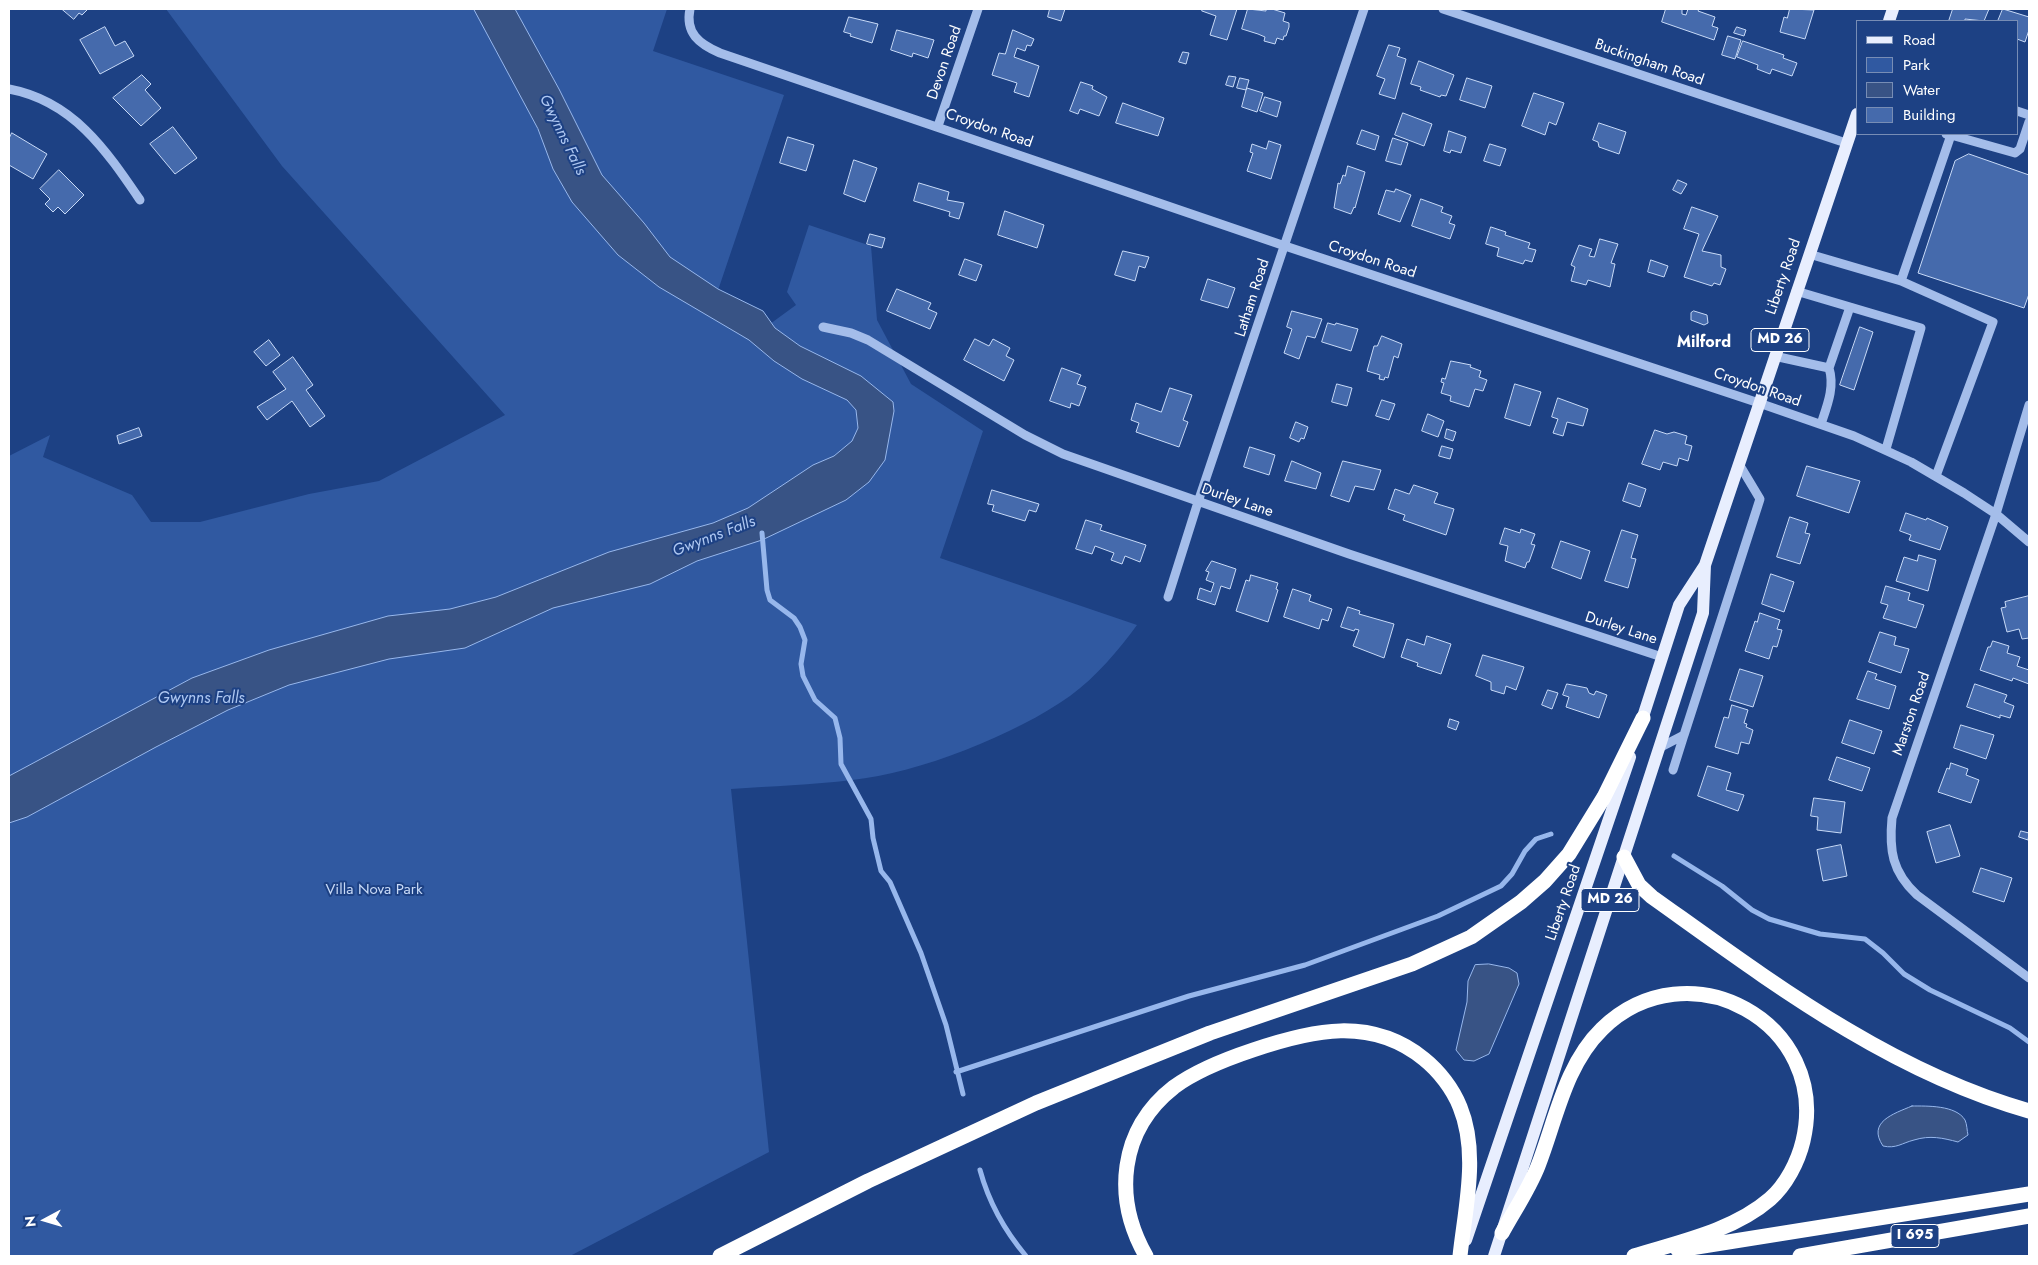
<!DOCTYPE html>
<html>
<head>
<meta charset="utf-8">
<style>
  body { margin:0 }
  #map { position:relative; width:2038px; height:1265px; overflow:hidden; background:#1d4184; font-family:Jost,sans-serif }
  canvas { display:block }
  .frame { position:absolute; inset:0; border:10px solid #fff; pointer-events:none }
  .legend { position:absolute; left:1856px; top:20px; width:162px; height:115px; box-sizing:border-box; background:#1d4184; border:1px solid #778db5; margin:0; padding:6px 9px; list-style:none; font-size:15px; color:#fff }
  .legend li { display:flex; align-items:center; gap:10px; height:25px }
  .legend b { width:25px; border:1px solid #778db5 }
  .north { position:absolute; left:20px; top:1195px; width:50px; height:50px; -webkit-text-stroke:4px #1d4184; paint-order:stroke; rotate:264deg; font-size:14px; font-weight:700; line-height:20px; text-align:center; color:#fff }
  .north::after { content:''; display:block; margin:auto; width:18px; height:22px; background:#fff; clip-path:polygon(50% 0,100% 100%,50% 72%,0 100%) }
</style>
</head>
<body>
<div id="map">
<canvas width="2038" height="1265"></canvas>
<div class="frame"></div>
<ul class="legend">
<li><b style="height:6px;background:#e8eefe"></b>Road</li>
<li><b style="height:14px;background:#3059a1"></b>Park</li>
<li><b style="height:14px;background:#385385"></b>Water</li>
<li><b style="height:14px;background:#456aac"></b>Building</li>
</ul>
<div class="north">N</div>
</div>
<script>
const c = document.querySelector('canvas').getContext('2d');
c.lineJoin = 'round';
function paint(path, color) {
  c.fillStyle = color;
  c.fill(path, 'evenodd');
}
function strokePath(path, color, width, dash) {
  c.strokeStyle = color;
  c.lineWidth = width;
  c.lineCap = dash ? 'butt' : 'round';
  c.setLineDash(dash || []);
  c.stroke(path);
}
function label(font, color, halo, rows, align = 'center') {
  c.font = font + ' Jost,sans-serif';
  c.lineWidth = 4;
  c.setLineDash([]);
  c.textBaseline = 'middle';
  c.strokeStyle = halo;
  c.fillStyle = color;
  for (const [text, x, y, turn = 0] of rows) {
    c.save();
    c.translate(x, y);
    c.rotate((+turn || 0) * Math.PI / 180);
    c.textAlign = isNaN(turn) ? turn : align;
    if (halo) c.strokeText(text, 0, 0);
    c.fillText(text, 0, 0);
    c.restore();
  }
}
const green = new Path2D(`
  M166 9H667L653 51 784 95 709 317 770 324 796 305 787 292 809 225 871 246 877 320 911 384 983 431 940 558 1137 625C1118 651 1097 676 1070 696 1015 735 919 773 852 780 812 785 772 786 731 789L769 1152 570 1256H9V456L50 435 43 457 132 495 151 522H200L309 494 379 481 505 415 282 166Z`);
const water = new Path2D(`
  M474 9H515L559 89 602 175 644 223 670 257 718 289 763 311 775 328 800 346 861 376 893 402 894 411 885 460 869 482 846 500 762 540 697 561 650 584 553 608 465 648 389 659 289 685 228 710 156 747 27 817 9 823V776L192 678 269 650 388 616 450 609 496 597 609 552 713 523 748 508 813 465 834 456 852 441 858 428 856 410 847 400 802 379 774 361 749 340 659 287 618 255 572 202 553 169 538 129Z
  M1489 964 1509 968 1517 973 1519 984 1489 1054 1474 1061 1464 1060 1456 1050 1467 1002 1468 981 1475 965Z
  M1912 1106C1927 1106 1956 1105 1965 1120 1967 1124 1967 1131 1968 1135L1958 1142C1943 1138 1930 1135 1914 1140 1902 1143 1896 1149 1883 1146 1867 1122 1893 1114 1912 1106Z`);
const stream = new Path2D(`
  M762 533 767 590 770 600 794 618 800 627 805 640 801 664 803 676 815 700 835 718 840 738 841 764 871 819 873 838 881 871 890 882 921 953 946 1025 963 1094
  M1674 856 1722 886 1752 910 1769 919 1820 934 1865 939 1883 953 1904 974 1930 990 2010 1028 2029 1042
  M956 1072 1189 996 1305 965 1438 916 1501 886 1512 874 1525 851 1536 839 1551 834
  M980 1170C989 1203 1004 1230 1026 1256`);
const building = new Path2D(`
  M62 9H85L87 10 82 15 79 13 74 19Z
  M1050 9H1065L1061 21 1048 17Z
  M1203 9H1237L1227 40 1210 35 1216 16 1202 11Z
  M1248 9 1266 11V9H1272L1285 13 1283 21 1289 23V27L1286 36H1284L1283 40 1277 38 1275 44 1264 41 1265 37 1258 34 1242 29Z
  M1666 9H1682V14L1686 15 1688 9H1699L1698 11 1715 17 1712 26 1718 28 1714 40 1662 22Z
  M1790 9 1814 10 1805 39 1780 32 1784 17 1787 18Z
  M1953 9H1989L1984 21 1965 19V21H1949Z
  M2003 9 2029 17V30L2025 42 2017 39V21H1998Z
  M849 17 878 24 872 43 850 36 851 34 844 32Z
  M105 27 115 46 125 41 134 56 100 74 80 40Z
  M1737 27 1746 30 1744 36 1734 33Z
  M897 30 934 40 928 58 913 53 912 57 891 50Z
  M1013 30 1034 39 1031 46 1027 45 1025 51 1017 48 1014 57 1039 66 1029 97 1014 92 1017 83 992 75 999 53 1005 54Z
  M1728 36 1741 40 1735 59 1722 55Z
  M1743 41 1784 55 1783 58 1797 63 1792 76 1772 69 1770 74 1757 69 1758 65 1737 57Z
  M1389 45 1400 48 1397 56 1406 59 1395 99 1379 94 1385 79 1377 76Z
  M1183 52 1189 53 1186 64 1179 62Z
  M1419 61 1454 75 1446 96 1441 95 1440 97 1420 90 1421 87 1411 84Z
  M142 75 151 84 145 90 161 108 141 126 113 98Z
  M1229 76 1236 77 1233 87 1226 85Z
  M1240 78 1249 80 1246 90 1237 88Z
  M1467 78 1492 86 1485 108 1460 100Z
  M1081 82 1093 86 1092 89 1107 97 1099 116 1080 109 1078 114 1070 111Z
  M1247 88 1263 93 1257 112 1242 107Z
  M1534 93 1564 103 1556 125 1549 122 1545 135 1522 126Z
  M1265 97 1281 102 1277 117 1260 111Z
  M1123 103 1164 118 1158 136 1116 123Z
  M1403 113 1432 124 1424 146 1395 135Z
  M1599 123 1626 132 1619 154 1599 147 1598 142 1593 140Z
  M173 127 197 158 175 174 150 144Z
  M1362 130 1379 136 1375 150 1357 144Z
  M1449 131 1466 137 1461 153 1451 150 1450 153 1444 151Z
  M12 133 47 154 33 179 9 165V139Z
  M788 137 814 145 806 171 780 163Z
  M1393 138 1408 143 1401 165 1386 161Z
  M1269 141 1281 145 1271 179 1247 171 1253 153 1250 152 1252 144 1266 149Z
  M1490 144 1506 149 1500 166 1484 161Z
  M1969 154 2029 175V294L2024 308 1918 273 1955 161Z
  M854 160 877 168 865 202 844 194Z
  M1348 166 1365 172 1355 208 1354 207 1351 214 1334 208 1338 183 1340 184 1343 175 1345 176Z
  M59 170 84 195 65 214 58 207 53 212 45 204 50 199 40 189Z
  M1678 180 1687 184 1681 194 1673 190Z
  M919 183 949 192 947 200 964 203 959 219 949 216 950 212 914 201Z
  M1396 189 1411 195 1400 222 1378 214 1386 190 1394 192Z
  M1421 199 1443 207 1441 212 1452 216 1449 223 1455 225 1450 239 1412 226Z
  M1692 207 1718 216 1702 251 1721 255V267L1726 269 1720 285 1714 283 1712 286 1684 277 1699 234 1684 229Z
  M1005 211 1044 225 1037 248 998 235Z
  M1491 227 1506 232 1505 235 1530 243 1528 248 1536 250 1532 262 1525 260 1523 264 1497 256 1499 248 1486 244Z
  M870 234 885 238 882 248 867 244Z
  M1600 239 1618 244 1611 263 1615 264 1610 287 1588 280 1586 285 1571 281 1575 267 1571 265 1579 245 1592 249 1589 256 1594 257Z
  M1123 251 1149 257 1145 268 1139 266 1135 281 1115 275Z
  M965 259 982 265 976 281 959 275Z
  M1651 260 1668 266 1664 277 1648 272Z
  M1208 279 1235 288 1228 308 1201 300Z
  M897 289 931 303 928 309 937 313 930 329 887 311Z
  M1292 311 1322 319 1315 338 1307 336 1299 359 1284 353 1292 329 1287 327Z
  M1694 311 1707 315 1708 323 1704 325 1691 320V313Z
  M1328 323 1335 325 1336 323 1358 329 1351 351 1322 342Z
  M1860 327 1873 332 1854 390 1840 385Z
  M1382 336 1402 344 1398 358 1394 356 1388 378 1385 377 1384 380 1379 379 1380 375 1367 371 1374 346H1377Z
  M975 339 989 346 993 339 1010 348 1006 356 1014 360 1004 381 964 360Z
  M269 340 280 355 266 366 254 352Z
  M293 357 313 385 306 390 325 416 310 427 292 401 267 420 257 407 286 389 273 372Z
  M1451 361 1471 365 1470 367 1481 371 1479 377 1487 380 1483 391 1475 389 1469 407 1450 401 1451 396 1441 393 1444 383 1441 382 1442 378 1445 379Z
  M1062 368 1081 375 1077 384 1086 387 1079 406 1071 403 1070 408 1050 401Z
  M1337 384 1352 388 1347 406 1332 402Z
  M1515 384 1541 392 1530 426 1505 418Z
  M1170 388 1192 395 1183 420 1188 422 1179 447 1136 432 1139 423 1131 420 1136 403 1161 412Z
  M1558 398 1588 409 1583 426 1567 422 1563 436 1553 433 1558 419 1552 417Z
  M1382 400 1395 404 1389 420 1376 416Z
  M1428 414 1444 421 1438 437 1422 431Z
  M1296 422 1308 427 1304 439 1301 438 1299 442 1290 438Z
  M139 428 142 436 119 444 117 436Z
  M1447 429 1456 432 1453 441 1445 438Z
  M1655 430 1667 434 1674 432 1687 436 1685 444 1692 446 1688 461 1679 458 1677 466 1663 462 1660 470 1642 464Z
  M1442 446 1453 449 1450 459 1439 456Z
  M1250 447 1275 455 1269 475 1244 467Z
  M1292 461 1321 473 1316 489 1285 481Z
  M1343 461 1381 470 1374 490 1355 486 1349 502 1331 496Z
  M1807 466 1860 481 1849 513 1797 496Z
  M1629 483 1646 489 1640 507 1623 501Z
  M1414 485 1438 493 1434 503 1454 509 1446 535 1403 520 1405 515 1388 509 1395 489 1409 494Z
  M992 490 1039 504 1036 512 1029 510 1025 521 992 511 994 505 988 504Z
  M1906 513 1926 520 1927 518 1948 527 1940 550 1909 540 1911 535 1900 531Z
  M1790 517 1808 523 1805 533 1810 534 1800 564 1777 557Z
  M1086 520 1102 525 1100 530 1146 545 1140 562 1125 556 1122 564 1111 560 1114 553 1095 546 1092 554 1076 549Z
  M1505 528 1520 533 1521 529 1535 534 1531 544 1535 545 1529 562H1527L1525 568 1505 561 1508 546 1500 544Z
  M1622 530 1638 535 1631 558 1636 559 1628 588 1605 581Z
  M1561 541 1590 551 1581 579 1552 568Z
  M1919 555 1936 560 1928 591 1896 581 1904 557 1917 561Z
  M1212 561 1236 569 1230 589 1221 586 1215 605 1197 599 1200 588 1211 592 1214 583 1206 580 1209 572 1206 571Z
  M1771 574 1794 582 1784 612 1762 604Z
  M1251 575 1278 583 1276 589 1278 590 1268 622 1236 611 1246 580 1249 581Z
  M1886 586 1910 593 1908 600 1924 605 1916 628 1883 618 1888 605 1881 603Z
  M1293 589 1311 595 1309 601 1332 609 1328 621 1322 619 1319 629 1284 617Z
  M2029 596V638L2022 639 2019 629 2007 632 2001 608 2006 607 2005 602Z
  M1348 607 1360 611 1359 614 1394 624 1384 658 1353 646 1359 630 1355 629 1354 631 1341 627Z
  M1760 613 1780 620 1777 629 1782 630 1777 647 1773 646 1769 659 1745 651 1755 621 1757 622Z
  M1880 632 1896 637 1894 645 1909 649 1901 673 1869 662Z
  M1427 636 1451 644 1441 674 1417 666 1418 663 1401 657 1407 639 1424 645Z
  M1993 641 2009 646 2007 653 2020 657 2017 666 2029 670V684L2013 678 2012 681 1980 670 1988 647H1990Z
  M1483 655 1524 667 1516 690 1506 686 1504 694 1491 690V682L1476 676Z
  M1740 669 1763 676 1753 707 1730 700Z
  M1868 671 1877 674 1875 679 1896 686 1889 709 1857 699Z
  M1567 684 1587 688 1589 693 1594 695 1596 691 1607 695 1599 718 1566 707 1569 697 1563 695Z
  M1975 684 2007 695 2004 702 2014 706 2010 718 2000 715V718L1967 707Z
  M1548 690 1558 693 1552 709 1542 705Z
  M1732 705 1748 710 1744 723 1747 724 1746 727 1753 730 1749 744 1741 742 1738 754 1715 747 1724 717 1728 718Z
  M1450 719 1459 722 1456 730 1448 727Z
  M1850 720 1882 731 1874 754 1842 743Z
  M1961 725 1994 735 1986 759 1954 748Z
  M1837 757 1870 768 1862 791 1829 780Z
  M1951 763 1968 769 1966 775 1979 780 1971 803 1938 792 1947 768 1949 769Z
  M1708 766 1731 773 1726 790 1744 795 1738 811 1698 796Z
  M1814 798 1845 802 1841 833 1817 830 1818 817 1811 816Z
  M1950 825 1960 856 1936 863 1927 832Z
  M2021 831 2029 833 2028 840 2019 837Z
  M1841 845 1847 876 1823 881 1817 850Z
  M1981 868 2012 878 2004 902 1973 892Z`);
const minor = new Path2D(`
  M690 9C685 33 699 44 720 53L1285 246 1759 403 1854 436 1911 462 1964 493 1996 514 2029 542
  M1443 9 1846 143
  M9 89C73 101 106 150 140 200
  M2017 111 2029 115
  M938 126 978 9
  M1951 135 2015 153 2020 149 2029 122
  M1809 254 1901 281 1993 322 1936 476
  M1901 281 1951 135 1946 134
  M1796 291 1921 328 1886 449
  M823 327 851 333 868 340 1025 435 1063 454 1349 554 1662 657
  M1774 356 1829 368C1835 387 1827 406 1821 424
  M1829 368 1850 307
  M2029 405 1996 514 1892 818C1889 850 1892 872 1917 895L2029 978
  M1168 597 1198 502 1364 9
  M1659 748 1684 735 1760 499 1739 464
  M1673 770 1684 735`);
const major = new Path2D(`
  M1889 21 1893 9
  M1640 726 1679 605 1705 565 1857 114
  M1466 1240 1630 757
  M1494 1256 1703 613 1705 565`);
const highway = new Path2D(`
  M1624 857 1639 885 1652 897C1770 981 1888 1071 2029 1111
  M1502 1233C1514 1211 1529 1189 1538 1166 1556 1120 1565 1065 1602 1029 1688 945 1831 1022 1803 1141 1798 1162 1786 1185 1770 1199 1733 1231 1679 1242 1634 1256
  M1678 1250 2029 1194
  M720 1256 868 1181 1036 1103 1210 1033 1412 964 1471 937 1521 902 1545 881 1569 854 1604 797 1643 718
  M1146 1256C1113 1198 1119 1130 1174 1087 1197 1070 1226 1059 1253 1050 1312 1030 1371 1016 1424 1059 1439 1071 1453 1089 1460 1107 1479 1153 1465 1209 1460 1256
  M1800 1256 2029 1216`);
const shields = [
  [1780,340,58],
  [1610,900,58],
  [1915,1236,48]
];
const shieldNames = [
  ["MD 26",1780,340],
  ["MD 26",1610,900],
  ["I 695",1915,1236]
];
const streetNames = [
  ["Devon Road",945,63,-71],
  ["Buckingham Road",1649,63,19],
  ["Croydon Road",989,129,19],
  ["Croydon Road",1372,260,18],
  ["Liberty Road",1784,277,-71],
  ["Latham Road",1253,298,-72],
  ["Croydon Road",1757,388,19],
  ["Durley Lane",1237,501,19],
  ["Durley Lane",1621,629,18],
  ["Marston Road",1912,714,-71],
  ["Liberty Road",1564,903,-71]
];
const parkNames = [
  ["Villa Nova Park",374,890]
];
const waterNames = [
  ["Gwynns Falls",562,135,64],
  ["Gwynns Falls",714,537,-21],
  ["Gwynns Falls",201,699]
];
const neighbourhoodNames = [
  ["Milford",1704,343]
];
paint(green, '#3059a1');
paint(water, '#385385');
strokePath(water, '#97b7ec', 1);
strokePath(stream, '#97b7ec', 5);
paint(building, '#456aac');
strokePath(building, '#c8daf7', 1);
strokePath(minor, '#a4bdea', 9);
strokePath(major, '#e8eefe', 12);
strokePath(highway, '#fff', 15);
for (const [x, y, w] of shields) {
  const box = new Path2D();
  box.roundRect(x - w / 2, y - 11.5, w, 23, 4);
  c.fillStyle = '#1d4184';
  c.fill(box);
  strokePath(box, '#fff', 1);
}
label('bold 14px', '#fff', null, shieldNames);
label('15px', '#fff', '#1d4184', streetNames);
label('15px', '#c8daf7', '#1d4184', parkNames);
label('italic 16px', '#afc8f2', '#1d4184', waterNames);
label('bold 16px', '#fff', '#1d4184', neighbourhoodNames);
</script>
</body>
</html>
